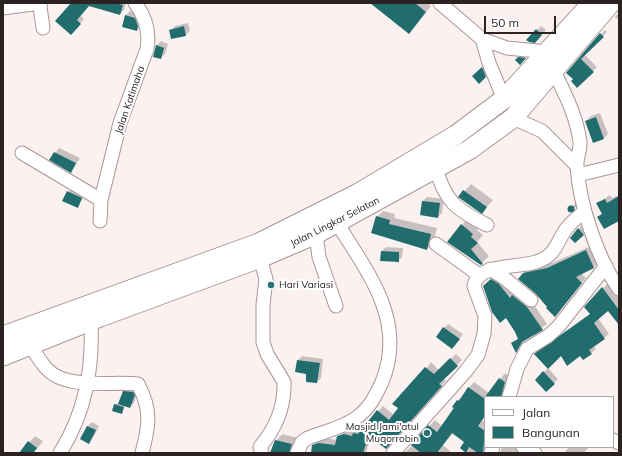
<!DOCTYPE html>
<html>
<head>
<meta charset="utf-8">
<style>
  body { margin:0 }
  #map { position:relative; width:622px; height:456px; overflow:hidden; background:#fbf1f1; font-family:Mulish,sans-serif }
  canvas { display:block }
  .frame { position:absolute; inset:0; border:4px solid #2b2222; pointer-events:none }
  .legend { position:absolute; left:484px; top:396px; width:130px; height:52px; box-sizing:border-box; background:#fff; border:1px solid #aaa7a7; margin:0; padding:5px 7px; list-style:none; font-size:12px; color:#2b2222 }
  .legend li { display:flex; align-items:center; gap:8px; height:20px }
  .legend b { width:20px; border:1px solid #aaa7a7 }
  .scale { position:absolute; left:484px; top:16px; width:72px; height:18px; box-sizing:border-box; border:2px solid #2b2222; border-top:0; padding-left:5px; font-size:12px; line-height:14px; white-space:nowrap; color:#2b2222; -webkit-text-stroke:3px #fff; paint-order:stroke }
</style>
</head>
<body>
<div id="map">
<canvas width="622" height="456"></canvas>
<div class="frame"></div>
<ul class="legend">
<li><b style="height:5px;background:#fff"></b>Jalan</li>
<li><b style="height:11px;background:#216d6d"></b>Bangunan</li>
</ul>
<div class="scale">50 m</div>
</div>
<script>
const c = document.querySelector('canvas').getContext('2d');
c.lineJoin = 'round';
function paint(path, color) {
  c.fillStyle = color;
  c.fill(path, 'evenodd');
}
function strokePath(path, color, width, dash) {
  c.strokeStyle = color;
  c.lineWidth = width;
  c.lineCap = dash ? 'butt' : 'round';
  c.setLineDash(dash || []);
  c.stroke(path);
}
function label(font, color, halo, rows, align = 'center') {
  c.font = font + ' Mulish,sans-serif';
  c.lineWidth = 4;
  c.setLineDash([]);
  c.textBaseline = 'middle';
  c.strokeStyle = halo;
  c.fillStyle = color;
  for (const [text, x, y, turn = 0] of rows) {
    c.save();
    c.translate(x, y);
    c.rotate((+turn || 0) * Math.PI / 180);
    c.textAlign = isNaN(turn) ? turn : align;
    if (halo) c.strokeText(text, 0, 0);
    c.fillText(text, 0, 0);
    c.restore();
  }
}
const shadow = new Path2D(`
  M72 3H126L124 10 120 14 89 5 80 15 84 19 75 29Z
  M372 3H428L431 6 409 33 379 9 378 10Z
  M130 11 139 13 141 25 137 30 126 15Z
  M619 12V18L618 19 615 17Z
  M188 23 190 30 186 35 172 38 171 30 175 26Z
  M541 26 546 30 534 42 528 40Z
  M605 30 607 32 584 54 597 67 577 87 574 79 568 72Z
  M161 41 168 44 165 54 161 58 156 46Z
  M521 56H526L520 64 516 60Z
  M487 64 490 72 486 76 477 72Z
  M600 113 608 134 603 139 586 121 591 116Z
  M59 148 80 158 71 172 51 160Z
  M471 184 493 200 482 212 460 196Z
  M72 187 86 194 77 207 64 201Z
  M610 195 612 198 619 195V219L599 217 603 213 598 203Z
  M427 197 444 199 442 213 438 217 421 214 423 201Z
  M576 203 577 206 570 212 568 210Z
  M383 211 395 214 394 218 437 228 433 243 427 249 377 217Z
  M468 218 479 227 477 230 483 235 477 242 489 256 480 265 448 242Z
  M583 224 588 230 583 234 571 238Z
  M591 246 598 263 594 267 581 273 586 278 555 316 524 273 529 268 552 263Z
  M386 247 403 248 402 257 398 261 381 260 382 251Z
  M493 276 532 302 547 324 525 340 516 351 512 343 519 338 506 317 484 286Z
  M608 283 619 299V321L609 310 598 318 609 334 594 346 596 349 591 353 561 355 548 368 558 379 546 391 536 380 548 368 535 354 591 314 586 307Z
  M448 324 463 334 452 348 444 328Z
  M456 354 462 360 444 379 446 381 391 442 371 436 366 453H312L313 446 318 440 325 438 337 440 344 431 350 429 356 431 359 428 363 429 383 406 394 415 431 362 439 370Z
  M302 356 323 359 321 378 317 382 307 373 297 371 298 360Z
  M505 373 510 377 505 397H485V416L482 420 485 422V447H487L484 453H468L461 448 466 441 453 433 443 445 451 452 450 453H405L435 420 442 426 458 400 474 382 489 393Z
  M128 387 138 391 134 403 130 407 125 405 122 413 113 410 115 404 120 403 123 392Z
  M92 422 99 426 93 438 89 442 88 426Z
  M282 434 298 438 299 453H271L276 441Z
  M35 436 43 441 34 453H20Z
  M502 447H522L519 453H500Z
  M569 447H586L588 448 584 453H564Z`);
const building = new Path2D(`
  M71 3H115L123 5 120 15 89 6 77 20 81 24 71 35 55 21Z
  M370 3H415L426 12 409 34Z
  M125 15 135 18 138 26 137 31 122 27Z
  M184 26 186 36 171 39 169 30Z
  M536 29 542 35 535 43 529 42 526 40Z
  M600 33 604 37 581 59 594 72 577 88 571 81 573 79 566 73Z
  M156 45 164 48 161 59 153 57Z
  M518 57 526 58 520 65 515 60Z
  M482 67 486 77 479 84 472 76Z
  M596 117 604 139 593 143 585 121Z
  M54 152 76 163 71 173 49 160Z
  M463 190 487 207 482 214 458 197Z
  M67 191 82 198 78 208 62 201Z
  M619 196V221L604 229 597 217 602 214 596 203 605 199 607 203Z
  M422 201 440 203 438 218 420 215Z
  M567.5 209a3.5 3.5 0 1 1 7 0a3.5 3.5 0 1 1-7 0Z
  M376 216 390 220 389 224 431 234 427 250 371 233Z
  M461 224 473 234 471 237 478 243 471 249 483 264 481 265 447 242Z
  M578 228 584 235 575 243 570 238Z
  M586 250 594 268 576 277 582 283 555 317 546 308 547 307 536 294 518 279 523 273 547 268Z
  M381 251 399 252V262L380 261Z
  M491 279 499 284 510 298 512 295 527 307 543 330 522 342 516 353 511 343 518 339 515 332 506 318 500 323 492 312 483 286Z
  M602 287 619 310V325L608 311 594 323 605 339 589 350 592 354 583 360 580 356 567 366 561 356 548 369 534 354 590 314 584 307Z
  M443 327 460 339 452 349 436 337Z
  M450 358 458 366 439 384 442 386 386 449 369 436 363 453H311L312 445 319 443 335 445 337 436 344 434 352 436 353 433 358 434 377 410 389 420 398 408 392 404 425 367 434 374Z
  M297 360 320 363 317 383 306 382V374L295 372Z
  M543 371 555 384 546 392 535 380Z
  M499 378 505 382 501 397H485Z
  M468 387 485 399V416L478 426 485 431 483 453H478L469 447 466 453 460 448 464 442 452 433 437 453H421L411 445 428 425 437 432 454 408 452 407 457 400 459 401Z
  M123 391 133 392 135 395 130 408 118 404Z
  M114 404 124 407 122 414 112 411Z
  M87 426 96 430 89 444 80 439Z
  M275 440 292 444 289 453H270Z
  M28 441 37 448 33 453H19Z`);
const minor = new Path2D(`
  M41 3 40 7 43 28
  M440 3 482 39 489 63 504 99
  M3 8 40 3
  M482 39 507 48 547 52
  M554 71C565 94 577 117 580 142 581 150 576 158 577 166 579 203 597 258 619 289
  M513 118 542 131 576 165
  M22 153 101 200
  M436 168C445 202 457 210 487 225
  M578 175 619 165
  M100 221 101 200 120 123 147 49C150 31 146 17 135 3
  M316 234 319 257 336 306
  M436 244 479 275
  M260 258 266 279 263 305V342L267 354 284 382V386C284 410 275 429 260 447L262 453
  M490 269 503 277 531 300
  M30 346C36 353 40 362 47 369 66 390 112 381 138 384 152 410 149 426 142 453
  M509 397 517 369 527 349 548 336 558 327 606 266
  M613 440 619 443
  M523 447 535 453
  M60 453C86 411 93 369 91 320
  M297 453 302 442 308 438C323 432 342 428 356 418 369 409 375 397 382 382 407 321 368 273 337 223
  M393 453 466 371 478 355 484 334 485 316 474 286C478 263 518 268 536 262 556 256 556 243 566 229 571 222 578 217 584 212
  M491 453 493 447`);
const highway = new Path2D(`
  M3 336 259 243 357 194 456 135 504 99 592 3
  M3 356 100 317 260 258 316 234 469 150 513 118 611 3`);
const markers = [
  [271,285,4,"#2a7474"],
  [427,433,4,"#2a7474"]
];
const streetNames = [
  ["Jalan Katimaha",130,100,-71],
  ["Jalan Lingkar Selatan",335,222,-27]
];
const poiNames = [
  ["Hari Variasi",279,285],
  ["Masjid Jami'atul",419,427,"right"],
  ["Muqorrobin",419,439,"right"]
];
paint(shadow, '#0003');
paint(building, '#216d6d');
strokePath(minor, '#ac9596', 15);
strokePath(highway, '#ac9596', 21);
strokePath(minor, '#fff', 13);
strokePath(highway, '#fff', 19);
for (const [x, y, r, color] of markers) {
  const dot = new Path2D();
  dot.arc(x, y, r, 0, 2 * Math.PI);
  c.fillStyle = color;
  c.fill(dot);
  strokePath(dot, '#fff', 1.5);
}
label('10px', '#2b2222', '#fff', streetNames);
label('10px', '#2b2222', '#fff', poiNames, 'left');
</script>
</body>
</html>
